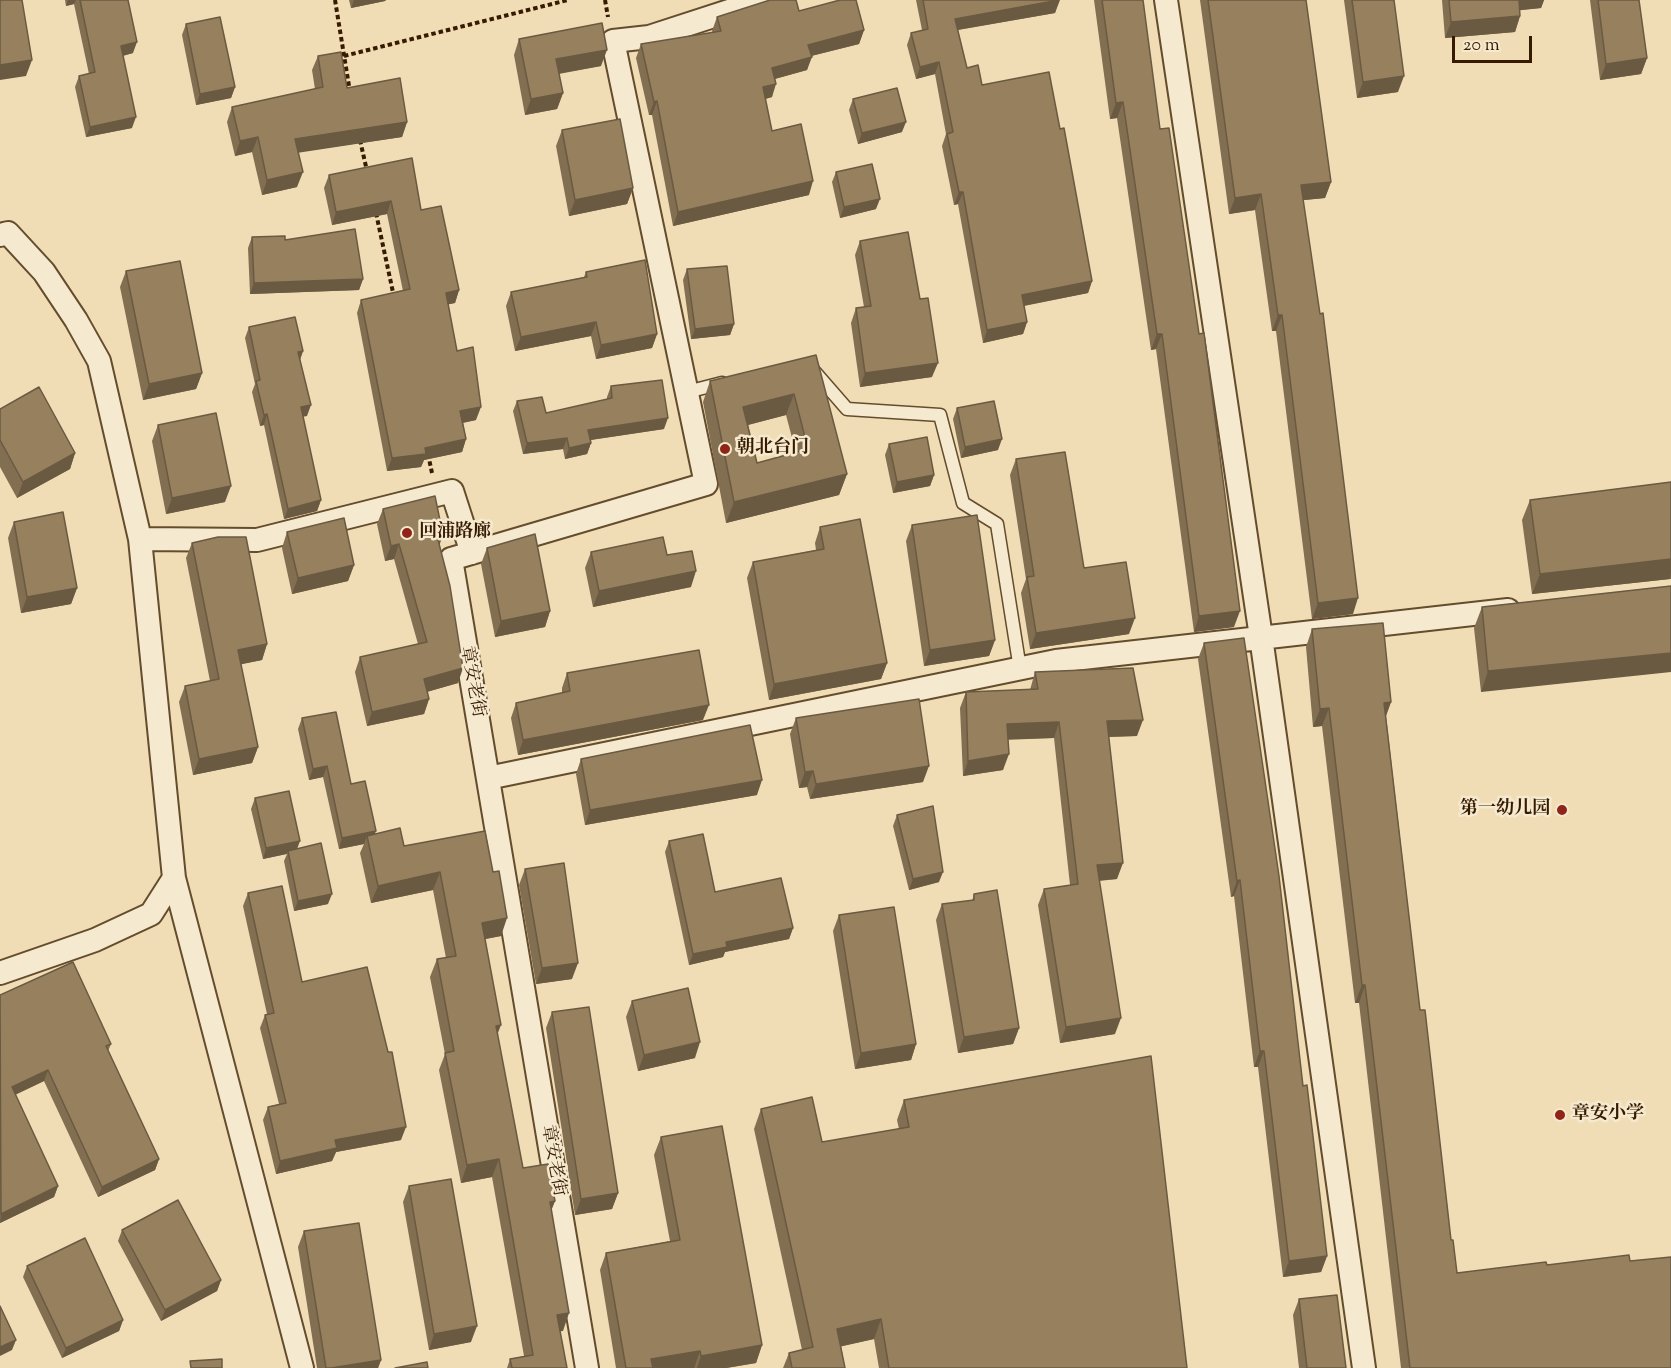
<!DOCTYPE html>
<html>
<head>
<meta charset="utf-8">
<style>
  body { margin:0 }
  #map { position:relative; width:1671px; height:1368px; overflow:hidden; background:#f0ddb5; font-family:"Sorts Mill Goudy",serif }
  canvas { display:block }
  .scale { position:absolute; left:1452px; top:36px; width:80px; height:27px; box-sizing:border-box; border:3px solid #361b00; border-top:0; padding-left:8px; font-size:18px; line-height:21px; white-space:nowrap; color:#361b00; -webkit-text-stroke:4px #f5e9cf; paint-order:stroke }
</style>
</head>
<body>
<div id="map">
<canvas width="1671" height="1368"></canvas>
<div class="scale">20 m</div>
</div>
<script>
const c = document.querySelector('canvas').getContext('2d');
c.lineJoin = 'round';
function strokePath(path, color, width, dash) {
  c.strokeStyle = color;
  c.lineWidth = width;
  c.lineCap = dash ? 'butt' : 'round';
  c.setLineDash(dash || []);
  c.stroke(path);
}
function paint(path, color) {
  c.fillStyle = color;
  c.fill(path, 'evenodd');
}
function label(font, color, halo, rows, align = 'center') {
  c.font = font + ' "Sorts Mill Goudy","Noto Serif SC",serif';
  c.lineWidth = 5;
  c.setLineDash([]);
  c.textBaseline = 'middle';
  c.strokeStyle = halo;
  c.fillStyle = color;
  for (const [text, x, y, turn = 0] of rows) {
    c.save();
    c.translate(x, y);
    c.rotate((+turn || 0) * Math.PI / 180);
    c.textAlign = isNaN(turn) ? turn : align;
    if (halo) c.strokeText(text, 0, 0);
    c.fillText(text, 0, 0);
    c.restore();
  }
}
const path = new Path2D(`
  M335 0 350 92
  M605 0 608 17
  M344 56 568 0
  M360 140 367 171
  M376 213 394 297
  M428 454 432 473`);
const service = new Path2D(`
  M813 370 847 409 940 415 963 503 997 524 1020 669
  M687 392 722 383`);
const minor = new Path2D(`
  M1166 0 1261 637 1364 1368
  M0 235 8 233 44 272 76 320 99 361 140 539 174 878 151 914 95 940 0 973
  M140 539 257 540 452 491 472 553
  M488 778 1056 661 1508 610
  M174 878 302 1368
  M587 1368 451 559 706 484 613 41 649 37 763 0`);
const wall = new Path2D(`
  M65 0H128L133 53 123 56 132 128 86 137 75 87 79 76 89 74 74 4 66 6Z
  M349 0H386L385 1 351 8Z
  M916 0H1059L1055 13 958 30 967 68 982 85 1060 129 1092 281 1088 293 1024 306 1027 322 1023 334 983 343 958 204 954 205 942 146 946 134 935 74 916 79 907 45 911 33 922 30Z
  M1094 0H1143L1160 129 1234 627 1194 632 1156 349 1151 350 1117 118 1110 119Z
  M1200 0H1306L1331 182 1325 198 1303 200 1353 614 1312 619 1276 331H1272L1255 210 1229 214Z
  M1344 0H1394L1398 92 1357 98Z
  M1442 0H1544L1541 8 1520 10V16L1515 32 1445 38Z
  M1590 0H1639L1647 58 1641 74 1600 80Z
  M799 11 864 30 859 44 811 56 807 70 775 79 772 97 765 99 772 131 809 195 673 226 652 115H649L636 58 641 44 713 33 712 31 717 17Z
  M186 24 235 87 231 98 196 105 182 35Z
  M519 39 601 66 559 74 563 93 557 109 525 115 514 55Z
  M318 56 347 88 407 122 402 137 298 152 297 187 262 195 252 152 235 156 227 122 232 107 315 89 312 70Z
  M853 99 902 132 858 144 849 110Z
  M562 130 633 188 627 204 569 216 556 146Z
  M836 172 876 209 840 218 832 182Z
  M329 175 421 210 459 290 455 303 448 304 457 351 476 420 463 423 466 439 462 452 424 460 421 467 387 471 357 313 361 300 403 291 387 214 332 225 324 188Z
  M252 237 285 240 363 279 359 290 250 294 248 248Z
  M860 241 920 299 932 377 860 387 851 323 856 308 864 307 855 255Z
  M687 269 734 324 730 335 691 339 683 280Z
  M126 271 202 373 196 389 143 400 120 287Z
  M586 272 657 334 652 348 596 359 591 336 515 351 506 306 511 292 584 277Z
  M249 327 303 351 300 360 307 416H303L321 500 317 511 284 519 264 425 260 426 252 392 255 384 245 338Z
  M816 355 847 474 839 495 726 523 703 402 710 381ZM786 415 796 453 757 463 748 425Z
  M611 386 664 429 590 440 591 443 587 454 565 459 563 449 523 454 513 411 517 401 546 413 607 399V397Z
  M957 408 998 450 961 458 953 419Z
  M0 409 75 453 70 469 17 498 0 467Z
  M158 425 225 502 166 514 152 441Z
  M889 444 934 475 930 486 893 493 885 455Z
  M1016 459 1084 568 1129 634 1030 649 1021 593 1026 579 1010 475Z
  M1671 482V579H1670L1532 594 1522 520 1530 500Z
  M383 509 439 546 458 683 427 692 429 699 424 714 367 726 355 672 360 657 418 644 394 559 385 561 377 524Z
  M14 522 77 588 71 604 21 613 8 538Z
  M912 525 995 640 989 656 924 666 906 541Z
  M820 527 887 663 881 679 769 700 747 578 753 562 816 550 815 543Z
  M287 532 354 565 348 581 292 594 282 548Z
  M192 543 267 644 262 660 241 664 258 747 252 763 193 775 179 702 185 686 210 681 186 558Z
  M487 548 550 611 545 627 495 637 481 564Z
  M591 552 667 555 691 587 593 607 585 568Z
  M1671 586 1481 692 1474 628 1482 607Z
  M1312 629 1391 702 1386 716 1420 1010 1451 1240 1457 1273 1547 1265 1630 1261 1671 1368H1401L1359 1003H1355L1322 726 1313 727 1306 647Z
  M1204 643 1303 1086 1327 1256 1321 1272 1283 1277 1258 1067H1254L1234 896 1231 897 1198 659Z
  M1035 672 1137 736 1109 737 1117 879 1099 881 1115 1034 1060 1043 1038 905 1044 889 1070 885 1054 738 1008 739 1003 770 963 776 960 708 966 692 1030 690Z
  M567 673 703 720 518 755 511 718 516 703 562 693V688Z
  M302 718 351 784 375 834 404 846 485 831 501 936 485 939 497 1035 523 1168 555 1201 551 1210 563 1331H560L567 1368H507L510 1359 524 1356 492 1177 461 1183 439 1070 445 1054 430 977 437 959 446 958 433 890 371 903 360 853 364 844 339 849 323 777 309 780 298 729Z
  M796 718 923 782 810 799 807 787 799 788 790 734Z
  M581 759 757 795 585 825 576 774Z
  M255 798 328 904 294 911 284 861 287 854 263 859 251 809Z
  M897 815 939 882 909 890 893 826Z
  M669 841 715 892 793 928 789 939 725 952 723 957 689 965 665 852Z
  M525 869 572 979 536 984 519 885Z
  M248 893 302 982 401 1140 336 1152 332 1161 276 1174 263 1120 268 1107 279 1104 260 1028 265 1015 267 1014 243 906Z
  M974 894 1019 1028 1013 1044 958 1053 936 920 942 904 972 901Z
  M839 915 916 1044 911 1060 855 1069 833 931Z
  M0 995 111 1044 108 1051 159 1159 155 1170 98 1197 44 1081 15 1095 58 1186 54 1197 0 1223Z
  M632 1001 695 1058 638 1071 626 1017Z
  M552 1012 618 1193 612 1209 575 1215 546 1028Z
  M904 1100 1187 1368H879L874 1339 841 1346 845 1368H783L789 1353 802 1350 754 1129 761 1109 822 1142 899 1129 897 1120Z
  M661 1137 762 1345 756 1363 726 1368H616L600 1270 606 1253 670 1241 654 1155Z
  M409 1186 471 1342 429 1350 403 1202Z
  M122 1230 221 1280 217 1291 161 1321 118 1241Z
  M304 1231 381 1360 378 1368H317L298 1247Z
  M27 1266 123 1320 119 1331 62 1358 23 1277Z
  M1299 1299 1346 1368H1299L1293 1315Z`);
const shadedWall = new Path2D(`
  M68 0H76L74 4 66 6Z
  M354 0H386L385 1 351 8Z
  M1060 0 1055 13 951 31 955 19Z
  M1517 0H1544L1541 8 1513 11Z
  M1520 16 1515 32 1445 38 1451 22Z
  M864 30 859 44 803 58 808 45Z
  M137 42 133 53 117 57 121 46Z
  M607 50 601 66 550 75 556 59Z
  M812 57 807 70 767 81 772 68Z
  M1647 58 1641 74 1600 80 1606 64Z
  M32 60 26 76 0 80V65Z
  M939 62 935 74 916 79 920 67Z
  M1404 76 1398 92 1357 98 1363 82Z
  M776 84 772 97 758 101 763 87Z
  M235 87 231 98 196 105 200 94Z
  M563 93 557 109 525 115 531 99Z
  M657 101 652 115H649L654 102Z
  M1123 102 1117 118 1110 119 1116 103Z
  M136 117 132 128 86 137 90 127Z
  M407 122 402 137 290 154 295 139Z
  M906 122 902 132 858 144 862 133Z
  M258 137 252 152 235 156 240 141Z
  M303 172 297 187 262 195 267 180Z
  M813 181 809 195 673 226 678 212Z
  M1331 182 1325 198 1295 201 1301 185Z
  M633 188 627 204 569 216 575 200Z
  M959 192H963L958 204 954 205Z
  M1261 194 1255 210 1229 214 1235 198Z
  M880 199 876 209 840 218 844 207Z
  M391 201 387 214 332 225 336 212Z
  M363 279 359 290 250 294 254 283Z
  M1092 281 1088 293 1017 307 1022 295Z
  M459 290 455 303 441 306 446 293Z
  M1278 315H1282L1276 331H1272Z
  M596 322 591 336 515 351 521 337Z
  M1027 322 1023 334 983 343 987 330Z
  M734 324 730 335 691 339 695 329Z
  M657 334 652 348 596 359 601 345Z
  M1157 334H1162L1156 349 1151 350Z
  M303 351 299 362 298 352Z
  M938 363 932 377 860 387 865 373Z
  M202 373 196 389 143 400 149 384Z
  M794 394 786 415 736 428 743 407Z
  M311 405 307 416 297 418 301 407Z
  M481 407 476 420 456 424 460 411Z
  M267 414 264 425 260 426 264 415Z
  M668 418 664 429 584 441 588 430Z
  M567 438 563 449 523 454 527 443Z
  M466 439 462 452 424 460 421 467 387 471 392 458 425 448Z
  M1002 439 998 450 961 458 965 447Z
  M591 443 587 454 565 459 569 448Z
  M75 453 70 469 17 498 23 482Z
  M847 474 839 495 726 523 734 502Z
  M934 475 930 486 893 493 897 482Z
  M231 486 225 502 166 514 172 498Z
  M321 500 317 511 284 519 288 509Z
  M443 535 438 549 437 536Z
  M399 544 394 559 385 561 391 546Z
  M1671 559V574L1670 579 1532 594 1540 574Z
  M354 565 348 581 292 594 298 578Z
  M696 571 691 587 593 607 599 591Z
  M77 588 71 604 21 613 27 597Z
  M1358 598 1353 614 1312 619 1318 603Z
  M550 611 545 627 495 637 501 621Z
  M1240 611 1234 627 1194 632 1199 616Z
  M1135 618 1129 634 1030 649 1036 633Z
  M995 640 989 656 924 666 930 650Z
  M267 644 262 660 233 666 238 650Z
  M1671 653V672L1481 692 1488 671Z
  M887 663 881 679 769 700 774 684Z
  M463 668 458 683 419 694 424 679Z
  M429 699 424 714 367 726 372 712Z
  M1391 702 1384 721V703Z
  M709 705 703 720 518 755 523 740Z
  M1329 708 1322 726 1313 727 1320 709Z
  M1143 720 1137 736 1101 737 1107 721Z
  M1059 722 1054 738 1002 740 1007 724Z
  M258 747 252 763 193 775 199 759Z
  M1009 754 1003 770 963 776 968 761Z
  M327 766 323 777 309 780 313 769Z
  M929 766 923 782 810 799 816 784Z
  M813 771 807 787 799 788 805 772Z
  M762 780 757 795 585 825 590 810Z
  M376 831 372 842 367 836 364 844 339 849 342 838Z
  M300 841 296 852 288 851 286 854 263 859 266 848Z
  M1123 863 1117 879 1091 881 1097 865Z
  M440 872 433 890 371 903 378 886Z
  M943 872 939 882 909 890 913 879Z
  M1240 880 1234 896 1231 897 1237 881Z
  M332 894 328 904 294 911 298 901Z
  M507 918 501 936 475 941 482 923Z
  M793 928 789 939 725 952 723 957 689 965 693 954 726 942Z
  M578 963 572 979 536 984 542 968Z
  M1362 985H1365L1359 1003H1355Z
  M1121 1018 1115 1034 1060 1043 1066 1027Z
  M501 1025 494 1043 496 1026Z
  M1019 1028 1013 1044 958 1053 964 1037Z
  M700 1042 695 1058 638 1071 644 1055Z
  M916 1044 911 1060 855 1069 861 1053Z
  M1260 1051H1264L1258 1067H1254Z
  M48 1070 44 1081 8 1098 12 1087Z
  M406 1127 401 1140 336 1152 332 1161 276 1174 280 1161 335 1140Z
  M159 1159 155 1170 98 1197 102 1187Z
  M499 1159 492 1177 461 1183 467 1165Z
  M58 1186 54 1197 0 1223 1 1214Z
  M618 1193 612 1209 575 1215 581 1199Z
  M555 1201 548 1219 550 1202Z
  M1327 1256 1321 1272 1283 1277 1289 1261Z
  M221 1280 217 1291 161 1321 165 1310Z
  M569 1313 563 1331 550 1333 557 1315Z
  M881 1319 874 1339 830 1349 837 1329Z
  M123 1320 119 1331 62 1358 66 1348Z
  M477 1326 471 1342 429 1350 434 1334Z
  M16 1340 12 1350 0 1356V1347Z
  M762 1345 756 1363 726 1368H697L701 1356Z
  M700 1351 694 1368H648L651 1359Z
  M381 1360 378 1368H331Z`);
const building = new Path2D(`
  M0 0H22L32 60 0 65Z
  M80 0H128L137 42 121 46 136 117 90 127 79 76 95 72Z
  M770 0H796L799 11 840 0H856L864 30 808 45 812 57 772 68 776 84 763 87 772 131 801 124 813 181 678 212 657 101 654 102 641 44 721 31 717 17Z
  M923 0H1059L955 19 967 68 978 65 982 85 1049 72 1060 129 1064 128 1092 281 1022 295 1027 322 987 330 963 192H959L947 134 953 132 939 62 920 67 911 33 928 29Z
  M1102 0H1143L1160 129 1169 128 1199 334 1204 333 1240 611 1199 616 1162 334H1157L1123 102 1116 103Z
  M1208 0H1306L1331 182 1301 185 1320 314 1323 313 1358 598 1318 603 1282 315H1278L1261 194 1235 198Z
  M1352 0H1394L1404 76 1363 82Z
  M1449 0H1519L1520 16 1451 22Z
  M1598 0H1639L1647 58 1606 64Z
  M220 17 235 87 200 94 186 24Z
  M602 23 607 50 556 59 563 93 531 99 519 39Z
  M341 52 347 88 400 78 407 122 295 139 303 172 267 180 258 137 240 141 232 107 323 87 318 56Z
  M897 88 906 122 862 133 853 99Z
  M620 119 633 188 575 200 562 130Z
  M412 158 421 210 441 206 459 290 446 293 457 351 473 347 481 407 460 411 466 439 425 448 426 454 392 458 361 300 410 289 391 201 336 212 329 175Z
  M872 164 880 199 844 207 836 172Z
  M355 229 363 279 254 283 252 237 285 236V240Z
  M908 232 920 299 928 298 938 363 865 373 856 308 871 306 860 241Z
  M645 260 657 334 601 345 596 322 521 337 511 292 587 277 586 272Z
  M180 261 202 373 149 384 126 271Z
  M727 266 734 324 695 329 687 269Z
  M295 317 303 351 298 352 311 405 301 407 321 500 288 509 267 414 264 415 256 381 260 380 249 327Z
  M816 355 847 474 734 502 710 381ZM794 394 808 449 757 463 743 407Z
  M662 380 668 418 588 430 591 443 569 448 567 438 527 443 517 401 542 397 546 413 612 398 611 386Z
  M39 387 75 453 23 482 0 440V409Z
  M994 401 1002 439 965 447 957 408Z
  M216 413 231 486 172 498 158 425Z
  M927 437 934 475 897 482 889 444Z
  M1065 452 1084 568 1126 562 1135 618 1036 633 1027 577 1034 576 1016 459Z
  M1671 482V559L1540 574 1530 500Z
  M435 496 443 535 437 536 450 586 463 668 424 679 429 699 372 712 360 657 427 642 399 544 391 546 383 509Z
  M63 512 77 588 27 597 14 522Z
  M977 515 995 640 930 650 912 525Z
  M344 518 354 565 298 578 287 532Z
  M860 519 887 663 774 684 753 562 824 549 820 527Z
  M535 534 550 611 501 621 487 548Z
  M218 537H246L267 644 238 650 258 747 199 759 185 686 219 679 192 543Z
  M663 537 667 555 692 551 696 571 599 591 591 552Z
  M1671 586V653L1488 671 1482 607Z
  M1383 623 1391 702 1384 703 1420 1010H1425L1451 1240H1453L1457 1273 1546 1262 1547 1265 1629 1255 1630 1261 1671 1257V1368H1410L1365 985H1362L1329 708 1320 709 1312 629Z
  M1244 638 1279 876 1303 1086 1307 1085 1327 1256 1289 1261 1264 1051H1260L1240 880 1237 881 1204 643Z
  M699 650 709 705 523 740 516 703 570 691 567 673Z
  M1133 668 1143 720 1107 721 1123 863 1097 865 1121 1018 1066 1027 1044 889 1078 884 1059 722 1007 724 1009 754 968 761 966 692 1038 689 1035 672Z
  M919 699 929 766 816 784 813 771 805 772 796 718Z
  M336 712 351 784 365 781 376 831 342 838 327 766 313 769 302 718Z
  M750 725 762 780 590 810 581 759Z
  M289 791 300 841 266 848 255 798Z
  M933 806 943 872 913 879 897 815Z
  M400 828 404 846 485 831 493 872 499 871 507 918 482 923 501 1025 496 1026 523 1168 548 1164 555 1201 550 1202 569 1313 557 1315 567 1368H512L510 1359 533 1355 499 1159 467 1165 445 1053 454 1051 437 959 456 956 440 872 378 886 367 836Z
  M703 834 715 892 781 878 793 928 726 942 727 947 693 954 669 841Z
  M321 843 332 894 298 901 288 851Z
  M564 863 578 963 542 968 525 869Z
  M282 886 302 982 367 967 388 1052H392L406 1127 335 1140 337 1148 280 1161 268 1107 286 1103 265 1015 274 1013 248 893Z
  M997 890 1019 1028 964 1037 942 904 974 900V894Z
  M894 907 916 1044 861 1053 839 915Z
  M73 962 111 1044 106 1046 159 1159 102 1187 48 1070 12 1087 58 1186 1 1214 0 995Z
  M688 988 700 1042 644 1055 632 1001Z
  M589 1007 618 1193 581 1199 552 1012Z
  M1151 1056 1187 1368H889L881 1319 837 1329 845 1368H792L789 1353 813 1347 761 1109 812 1097 822 1142 909 1127 904 1100Z
  M722 1126 762 1345 701 1356 700 1351 651 1359 653 1368H626L606 1253 680 1240 661 1137Z
  M451 1179 477 1326 434 1334 409 1186Z
  M178 1200 221 1280 165 1310 122 1230Z
  M359 1223 381 1360 331 1368H326L304 1231Z
  M85 1238 123 1320 66 1348 27 1266Z
  M1337 1295 1346 1368H1307L1299 1299Z
  M0 1306 16 1340 0 1347Z
  M222 1359V1368H191L190 1361Z
  M427 1362 428 1368H395Z`);
const markers = [
  [725,449,6,"#8f2418"],
  [407,533,6,"#8f2418"],
  [1562,810,6,"#8f2418"],
  [1560,1115,6,"#8f2418"]
];
const poiNames = [
  ["朝北台门",737,449],
  ["回浦路廊",419,533],
  ["第一幼儿园",1550,810,"right"],
  ["章安小学",1572,1115]
];
const streetNames = [
  ["章安老街",471,682,80],
  ["章安老街",552,1161,80]
];
strokePath(service, '#644c2d', 15);
strokePath(minor, '#644c2d', 26);
strokePath(path, '#361b00', 4, [4.5, 3]);
strokePath(service, '#f5e9cf', 12);
strokePath(minor, '#f5e9cf', 22);
paint(wall, '#826e51');
paint(shadedWall, '#6a5a42');
paint(building, '#97805e');
strokePath(building, '#6a5a42', 1.5);
for (const [x, y, r, color] of markers) {
  const dot = new Path2D();
  dot.arc(x, y, r, 0, 2 * Math.PI);
  c.fillStyle = color;
  c.fill(dot);
  strokePath(dot, '#f5e9cf', 2);
}
label('bold 18px', '#361b00', '#f5e9cf', poiNames, 'left');
label('18px', '#361b00', '#f5e9cf', streetNames);
</script>
</body>
</html>
